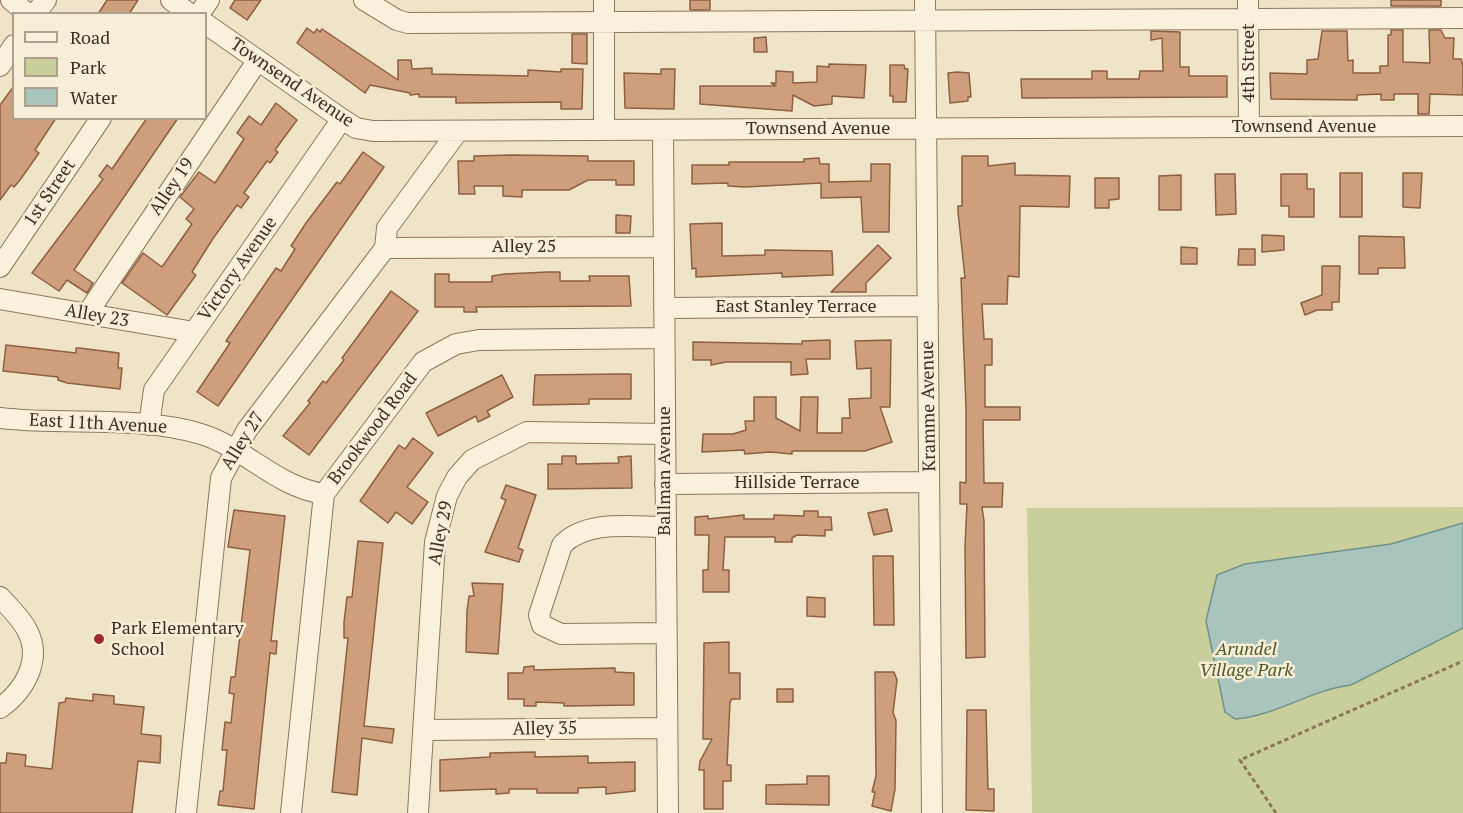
<!DOCTYPE html>
<html>
<head>
<meta charset="utf-8">
<style>
  body { margin:0 }
  #map { position:relative; width:1463px; height:813px; overflow:hidden; background:#f0e4c8; font-family:"PT Serif",serif }
  canvas { display:block }
  .legend { position:absolute; left:12px; top:12px; width:195px; height:108px; box-sizing:border-box; background:#f7eed8; border:2px solid #ada18e; margin:0; padding:8px 10px; list-style:none; font-size:18px; color:#3d2e20 }
  .legend li { display:flex; align-items:center; gap:12px; height:30px }
  .legend b { width:30px; border:2px solid #ada18e }
</style>
</head>
<body>
<div id="map">
<canvas width="1463" height="813"></canvas>
<ul class="legend">
<li><b style="height:8px;background:#faf1dc"></b>Road</li>
<li><b style="height:16px;background:#c9cf9b"></b>Park</li>
<li><b style="height:16px;background:#a9c4bc"></b>Water</li>
</ul>
</div>
<script>
const c = document.querySelector('canvas').getContext('2d');
c.lineJoin = 'round';
function paint(path, color) {
  c.fillStyle = color;
  c.fill(path, 'evenodd');
}
function strokePath(path, color, width, dash) {
  c.strokeStyle = color;
  c.lineWidth = width;
  c.lineCap = dash ? 'butt' : 'round';
  c.setLineDash(dash || []);
  c.stroke(path);
}
function label(font, color, halo, rows, align = 'center') {
  c.font = font + ' "PT Serif",serif';
  c.lineWidth = 5;
  c.setLineDash([]);
  c.textBaseline = 'middle';
  c.strokeStyle = halo;
  c.fillStyle = color;
  for (const [text, x, y, turn = 0] of rows) {
    c.save();
    c.translate(x, y);
    c.rotate((+turn || 0) * Math.PI / 180);
    c.textAlign = isNaN(turn) ? turn : align;
    if (halo) c.strokeText(text, 0, 0);
    c.fillText(text, 0, 0);
    c.restore();
  }
}
const green = new Path2D(`
  M1463 507V813H1032L1027 508Z`);
const water = new Path2D(`
  M1463 523V628L1351 685C1310 690 1276 716 1235 719L1225 712 1206 621 1217 575 1245 564 1391 544Z`);
const building = new Path2D(`
  M107 0H138L129 14H98Z
  M235 0H261L247 20 230 8Z
  M690 0H710V10H690Z
  M1391 0H1441V6H1391Z
  M307 28 314 33 317 29 320 32 322 29 398 80V60H411L412 69 432 68V74L528 76V70L561 72V69H583L582 109H561V102L456 103V97H419V94L410 95V93L370 85 365 93 297 43Z
  M1391 30H1403V62L1430 63 1429 30H1441L1445 38H1454L1453 59H1461L1463 66V95L1430 94 1429 114H1418V94H1394V100H1381V94L1357 95V100L1271 99 1270 73 1307 74V60L1318 59 1322 31H1347L1348 61 1353 60V73H1380V66H1388V35H1391Z
  M1151 31 1180 32V67H1189V76H1227V97L1022 98 1021 79H1092V71H1107V79H1139L1140 71H1163L1162 38 1151 40Z
  M572 34H587V64L572 63Z
  M766 37 767 52H754V38Z
  M829 64 866 65 864 98 832 96V104L814 106 793 95 792 111 700 104V86H776L771 83H776V71L793 72V83L817 82V66L829 67Z
  M890 65H904L905 69H908L906 102H893V96H890Z
  M661 69H675L674 109 625 108 624 73 661 74Z
  M957 72 969 73 971 97H968V101L950 103 948 73Z
  M14 86V118H56L35 150 39 153 20 180 14 187 11 185 0 200V105Z
  M276 103 297 120 275 150 278 152 270 163 267 161 244 193 249 197 241 208 237 205 212 240 192 272 196 275 167 315 122 283 143 253 162 267 192 224 186 219 194 209 180 197 199 172 215 183 244 139 237 133 249 116 261 125Z
  M147 118H178L74 270 93 283 87 293 67 280 59 291 32 273 103 179 99 176 107 165 112 169Z
  M363 152 384 167 218 406 197 392 230 343 226 341 276 268 281 271 295 249 291 246 306 223 337 182 340 184Z
  M512 155 588 156V161H634V185H616V180H588L569 190H522V197L503 196V186H474L475 194H459L458 161H474V156Z
  M962 156H988V166L1015 163V175L1070 176 1069 207 1020 206 1019 277 1008 276 1007 304H982L984 339H992V365H985V407H1020V420H983L984 483H1003L1002 507H982L984 521 985 657 966 658 965 546 967 504H960V482L966 483V408L961 278H965L958 212V206H962Z
  M819 158 820 164H829V182L871 181V164H890L889 232H863L861 197 821 198V183L745 187 728 186V183L692 184V165H729V162H804V159Z
  M1340 173H1362V217H1340Z
  M1403 173H1422L1420 208 1403 207Z
  M1215 174H1235L1236 214 1216 215Z
  M1281 174H1307V189H1314V217H1289V206H1281Z
  M1181 175V210H1159V176Z
  M1095 178H1119V199L1109 200V208H1095Z
  M616 215 631 216 630 233H616Z
  M722 223V256L765 255V250L832 251 833 275 782 277V273L696 277V268L692 269 690 224Z
  M1262 235 1284 236V250L1262 252Z
  M1359 236 1404 237 1405 268H1378V274H1359Z
  M878 245 891 258 866 283V292H831Z
  M1181 247 1197 248V264H1181Z
  M1239 249H1255V265H1238Z
  M1322 266H1340L1339 302H1332V310H1317L1305 315 1301 303 1322 295Z
  M548 272H560V281H590L589 276H629L631 306 476 307 477 312H464V307H435V274H449V282H492V276L505 274Z
  M391 291 418 311 309 455 283 436 310 403 308 401 323 381 326 383 344 360 342 358Z
  M830 340V359H806L808 374 791 375V362H726L711 365V360H693V342L802 344V341Z
  M891 340 890 407H880L892 442 865 451H792V454L770 452 745 454 744 450 702 452 703 434H733L746 430 745 421H754V397H776V418L800 431 801 397H818L817 433H842V418H850L849 399 871 398V368L857 369 855 341Z
  M6 345 76 353V348H79L119 353 118 368H122L120 389 67 383 58 380V377L3 371Z
  M620 374H631V399H589V404L533 405 535 375Z
  M502 375 513 397 487 411 490 416 478 422 476 416 438 436 426 413Z
  M413 438 433 453 407 487 428 502 412 524 396 512 388 523 360 501 399 445 405 449Z
  M562 456H576V464L619 463 618 457 631 456 632 488 548 489V464H562Z
  M506 485 536 495 518 548 523 550 519 562 485 552 506 500 501 498Z
  M887 509 892 531 874 535 868 513Z
  M234 510 285 516 271 641H277L276 654 270 653 254 809 218 805 220 791H223L227 750H222L225 722 231 723 234 694 229 693 231 677H235L250 550 228 547Z
  M804 511H818V517H831L832 530H825V536L797 535 792 538V542H775V537H725L723 570H729V592H703V570H708L709 535H695V517L708 516V519L744 515V519H774V515L804 516Z
  M358 541 383 543 364 726 394 729 392 743 362 738 357 795 332 792 348 638H344V622L347 597H352Z
  M873 556H893L894 625H874Z
  M472 583 503 584 498 654 466 652 467 611 469 596H474Z
  M807 597 825 598V617L807 616Z
  M729 642V673H740V699H732L730 702 727 765H731V781H723V809H704V770H699L700 761 712 739H703L704 643Z
  M534 666V670L615 668V672L634 673V705L564 706V703L536 702V706H524V699H508V673H523L524 667Z
  M875 672H894L897 680 893 713 896 720 895 789 891 811 872 806 875 792H872L876 776Z
  M777 689H793V702H777Z
  M93 694 114 696V704L144 707 141 734 161 736 160 763 138 761 132 813H0V763H6L7 753 26 755 25 766 52 769 59 703 65 702 66 698 93 701Z
  M967 710H986L988 789H994V811L966 810Z
  M535 752V757L588 756V763L635 762V791L606 794V787L578 788V793H537V789H509V793L496 794V789L440 791V760L490 757V753Z
  M807 776H829V805L766 804V785L807 784Z`);
const path = new Path2D(`
  M1276 813 1240 760 1463 661`);
const minor = new Path2D(`
  M11 0 28 14
  M171 0 190 14
  M364 0 397 20 408 23 1463 18
  M925 0 932 813
  M1248 0 1249 127
  M35 14 46 0
  M199 14 209 0
  M206 24 342 119 356 128 373 131 1463 126
  M0 66 14 45
  M604 130V0
  M663 130 668 813
  M385 248 664 247
  M0 267 101 118
  M0 299 194 332
  M664 308 928 306
  M87 314 258 60
  M0 418C66 426 137 415 201 434 246 448 276 487 324 494
  M149 425 154 390 342 119
  M665 484 929 482
  M666 527C633 527 586 519 562 545L539 615 542 625 561 634 666 633
  M0 597C9 607 21 618 27 630 43 660 24 691 0 708
  M423 730 667 728
  M186 813 221 478 247 430 385 248 387 228 458 131
  M291 813 324 494 423 362 456 344 479 340 664 338
  M418 813 435 542 447 496 457 477 472 460 527 432 665 434`);
const markers = [
  [99,639,6,"#9e2a2b"]
];
const streetNames = [
  ["4th Street",1249,63,-90],
  ["Townsend Avenue",292,83,34],
  ["Townsend Avenue",1304,127],
  ["Townsend Avenue",818,129],
  ["Alley 19",172,187,-56],
  ["1st Street",50,193,-56],
  ["Alley 25",524,247],
  ["Victory Avenue",238,269,-55],
  ["East Stanley Terrace",796,307],
  ["Alley 23",97,316,10],
  ["Kramme Avenue",929,406,-91],
  ["East 11th Avenue",98,424,3],
  ["Brookwood Road",373,429,-53],
  ["Alley 27",243,441,-58],
  ["Ballman Avenue",665,471,-90],
  ["Hillside Terrace",797,483],
  ["Alley 29",441,533,-79],
  ["Alley 35",545,729,-1]
];
const poiNames = [
  ["Park Elementary",111,629],
  ["School",111,650]
];
const parkNames = [
  ["Arundel",1246,650],
  ["Village Park",1246,671]
];
paint(green, '#c9cf9b');
paint(water, '#a9c4bc');
strokePath(water, '#6f938a', 1.5);
paint(building, '#cf9f7d');
strokePath(building, '#8d5f41', 1.5);
strokePath(minor, '#8d765c', 22);
strokePath(path, '#8d765c', 3, [4.5, 3]);
strokePath(minor, '#faf1dc', 20);
for (const [x, y, r, color] of markers) {
  const dot = new Path2D();
  dot.arc(x, y, r, 0, 2 * Math.PI);
  c.fillStyle = color;
  c.fill(dot);
  strokePath(dot, '#f7eed8', 2);
}
label('18px', '#3d2e20', '#f7eed8', streetNames);
label('18px', '#3d2e20', '#f7eed8', poiNames, 'left');
label('italic 18px', '#4d5a26', '#f7eed8', parkNames);
</script>
</body>
</html>
